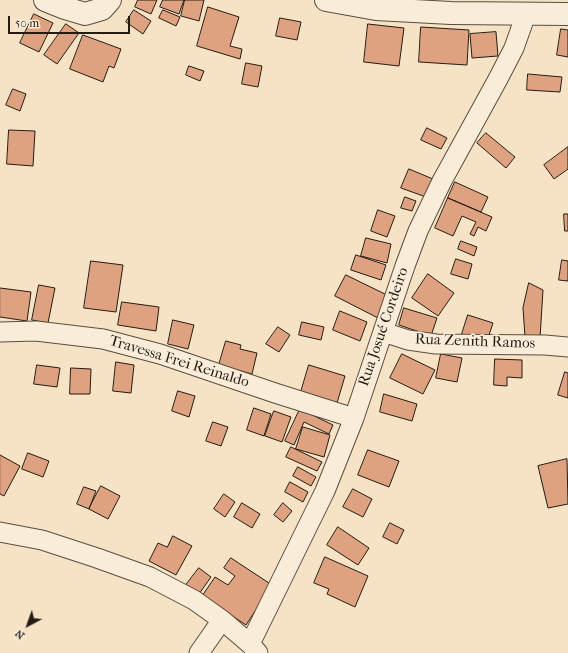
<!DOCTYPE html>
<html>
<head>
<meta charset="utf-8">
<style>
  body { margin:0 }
  #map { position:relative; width:568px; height:653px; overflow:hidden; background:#f6e3c5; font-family:"IM FELL French Canon",serif }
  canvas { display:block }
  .north { position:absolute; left:8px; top:605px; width:40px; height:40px; -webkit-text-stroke:3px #f9edd9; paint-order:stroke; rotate:221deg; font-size:11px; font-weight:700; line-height:16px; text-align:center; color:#251b13 }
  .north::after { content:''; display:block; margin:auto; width:14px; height:18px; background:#251b13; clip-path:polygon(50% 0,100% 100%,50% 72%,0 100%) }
  .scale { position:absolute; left:8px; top:16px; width:122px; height:18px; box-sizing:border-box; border:2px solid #251b13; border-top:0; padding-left:5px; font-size:12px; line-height:14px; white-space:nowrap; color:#251b13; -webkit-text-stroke:3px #f9edd9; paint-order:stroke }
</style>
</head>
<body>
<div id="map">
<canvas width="568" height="653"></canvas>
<div class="north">N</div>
<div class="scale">50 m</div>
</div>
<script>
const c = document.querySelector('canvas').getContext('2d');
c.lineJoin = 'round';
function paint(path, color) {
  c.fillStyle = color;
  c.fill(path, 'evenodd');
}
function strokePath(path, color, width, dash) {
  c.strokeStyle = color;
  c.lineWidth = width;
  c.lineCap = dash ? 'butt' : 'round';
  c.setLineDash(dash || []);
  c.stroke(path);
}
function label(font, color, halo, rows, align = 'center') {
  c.font = font + ' "IM FELL French Canon",serif';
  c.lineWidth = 3.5;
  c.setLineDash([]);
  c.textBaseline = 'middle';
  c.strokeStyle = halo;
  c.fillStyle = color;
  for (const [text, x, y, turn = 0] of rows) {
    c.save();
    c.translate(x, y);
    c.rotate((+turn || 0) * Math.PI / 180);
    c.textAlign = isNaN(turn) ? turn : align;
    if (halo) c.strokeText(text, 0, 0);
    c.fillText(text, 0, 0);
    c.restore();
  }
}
const building = new Path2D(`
  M138 0H157L151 14 135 7Z
  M163 0H184L179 14 160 7Z
  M185 0H204L199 21 181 16Z
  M208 7 239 17 230 46 242 49 240 59 197 46Z
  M134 10 151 21 143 34 126 22Z
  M163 10 180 17 176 26 159 18Z
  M34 14 53 23 39 52 20 43Z
  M280 18 301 22 297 40 276 36Z
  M66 24 79 33 57 64 44 55Z
  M368 24 404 28 399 66 364 62Z
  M421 27 469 30 467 65 419 62Z
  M561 29 568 30V57L557 55Z
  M496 32 498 56 472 58 470 34Z
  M83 35 121 49 114 68 109 66 103 82 70 69Z
  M246 63 262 66 258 87 242 84Z
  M189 66 204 71 200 81 186 75Z
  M528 74 562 77 560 92 527 90Z
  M13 89 26 94 20 111 6 105Z
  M427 128 447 138 441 149 421 140Z
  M9 130 35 131 33 166 7 164Z
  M486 133 515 157 506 168 477 143Z
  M568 147V169L554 179 544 165Z
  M409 169 433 179 426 197 401 188Z
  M455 182 488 197 481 212 448 198Z
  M405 197 416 201 412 211 401 208Z
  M448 198 492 217 486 231 478 227 474 236 470 234 476 222 462 216 453 236 435 228Z
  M378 210 395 216 387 237 371 231Z
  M564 214H568V231H565Z
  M366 238 391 244 387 263 361 256Z
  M461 241 477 247 474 256 458 249Z
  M356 255 386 265 381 280 351 270Z
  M456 259 472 264 468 279 451 274Z
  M562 260 568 261V281L559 280Z
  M91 261 123 265 116 312 84 308Z
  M428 274 454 293 438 316 412 298Z
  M346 275 389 296 378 318 335 296Z
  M529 283 543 290 540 338 525 337 523 308Z
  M39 285 55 288 48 323 32 320Z
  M0 288 31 292 27 321 0 317Z
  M122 302 159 307 156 331 118 325Z
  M404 308 437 318 431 336 399 325Z
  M340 311 367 322 360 341 333 330Z
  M468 315 493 323 487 341 462 334Z
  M173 320 194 325 188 349 168 344Z
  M302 322 324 327 321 340 299 335Z
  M278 327 290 335 279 352 266 344Z
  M226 341 241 345 240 349 257 353 252 374 219 365Z
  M402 354 435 370 423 394 390 378Z
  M441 354 462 358 457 382 436 378Z
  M495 359 522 360V378L507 377V386L494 385Z
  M116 362 134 365 131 393 113 391Z
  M37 365 60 368 57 387 34 384Z
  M309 365 345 376 337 403 301 392Z
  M71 368 91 369 90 394H70Z
  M565 372 568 373V398L558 395Z
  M178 391 195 396 189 417 172 411Z
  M384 394 417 404 412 421 380 412Z
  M254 408 271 414 264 436 247 430Z
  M300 409 333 425 329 434 304 422 294 445 285 441Z
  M274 411 291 417 282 442 265 436Z
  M213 422 228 427 221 446 206 441Z
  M303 427 330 435 324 457 296 449Z
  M291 447 322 462 317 471 286 457Z
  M368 450 399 461 389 487 358 475Z
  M28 453 49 461 43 477 22 469Z
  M0 455 20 466 4 496 0 494Z
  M567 459 568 504 548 508 538 466Z
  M298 467 316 477 311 486 293 476Z
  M290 482 308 492 303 502 285 492Z
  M101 486 120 496 108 519 89 509Z
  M84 487 96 491 89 509 77 504Z
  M353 489 372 499 363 517 343 507Z
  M224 494 235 502 225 517 214 509Z
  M242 503 260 514 252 528 234 517Z
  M283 503 292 511 283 522 274 515Z
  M390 523 404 530 397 544 383 537Z
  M338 527 369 548 358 565 327 545Z
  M173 536 192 546 176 575 149 561 158 543 167 547Z
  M325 557 368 576 355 607 327 594 329 589 314 583Z
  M231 558 272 585 246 625 202 596 215 577 228 585 235 576 224 568Z
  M199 568 211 577 199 594 186 585Z`);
const minor = new Path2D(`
  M0 332 36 331 103 339 160 354 275 393 354 418
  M383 332 408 340 436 344 545 345 568 347
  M0 532 42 540 97 558 150 577 194 600 222 620 250 644 258 653
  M250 644 325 491 354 418 405 266 418 231 442 181 498 79 514 48 526 14
  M199 653 222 620`);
const tertiary = new Path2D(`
  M45 0 65 8 85 14 102 9 110 0
  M326 0 376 9 451 13 568 14`);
const streetNames = [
  ["Rua Josué Cordeiro",384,327,-71],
  ["Rua Zenith Ramos",475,342,2],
  ["Travessa Frei Reinaldo",179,362,17]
];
paint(building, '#dfa280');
strokePath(building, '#251b13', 1);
strokePath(minor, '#594d40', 21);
strokePath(tertiary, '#594d40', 24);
strokePath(minor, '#f9edd9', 19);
strokePath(tertiary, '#f9edd9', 22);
label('15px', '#251b13', '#f9edd9', streetNames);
</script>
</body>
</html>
